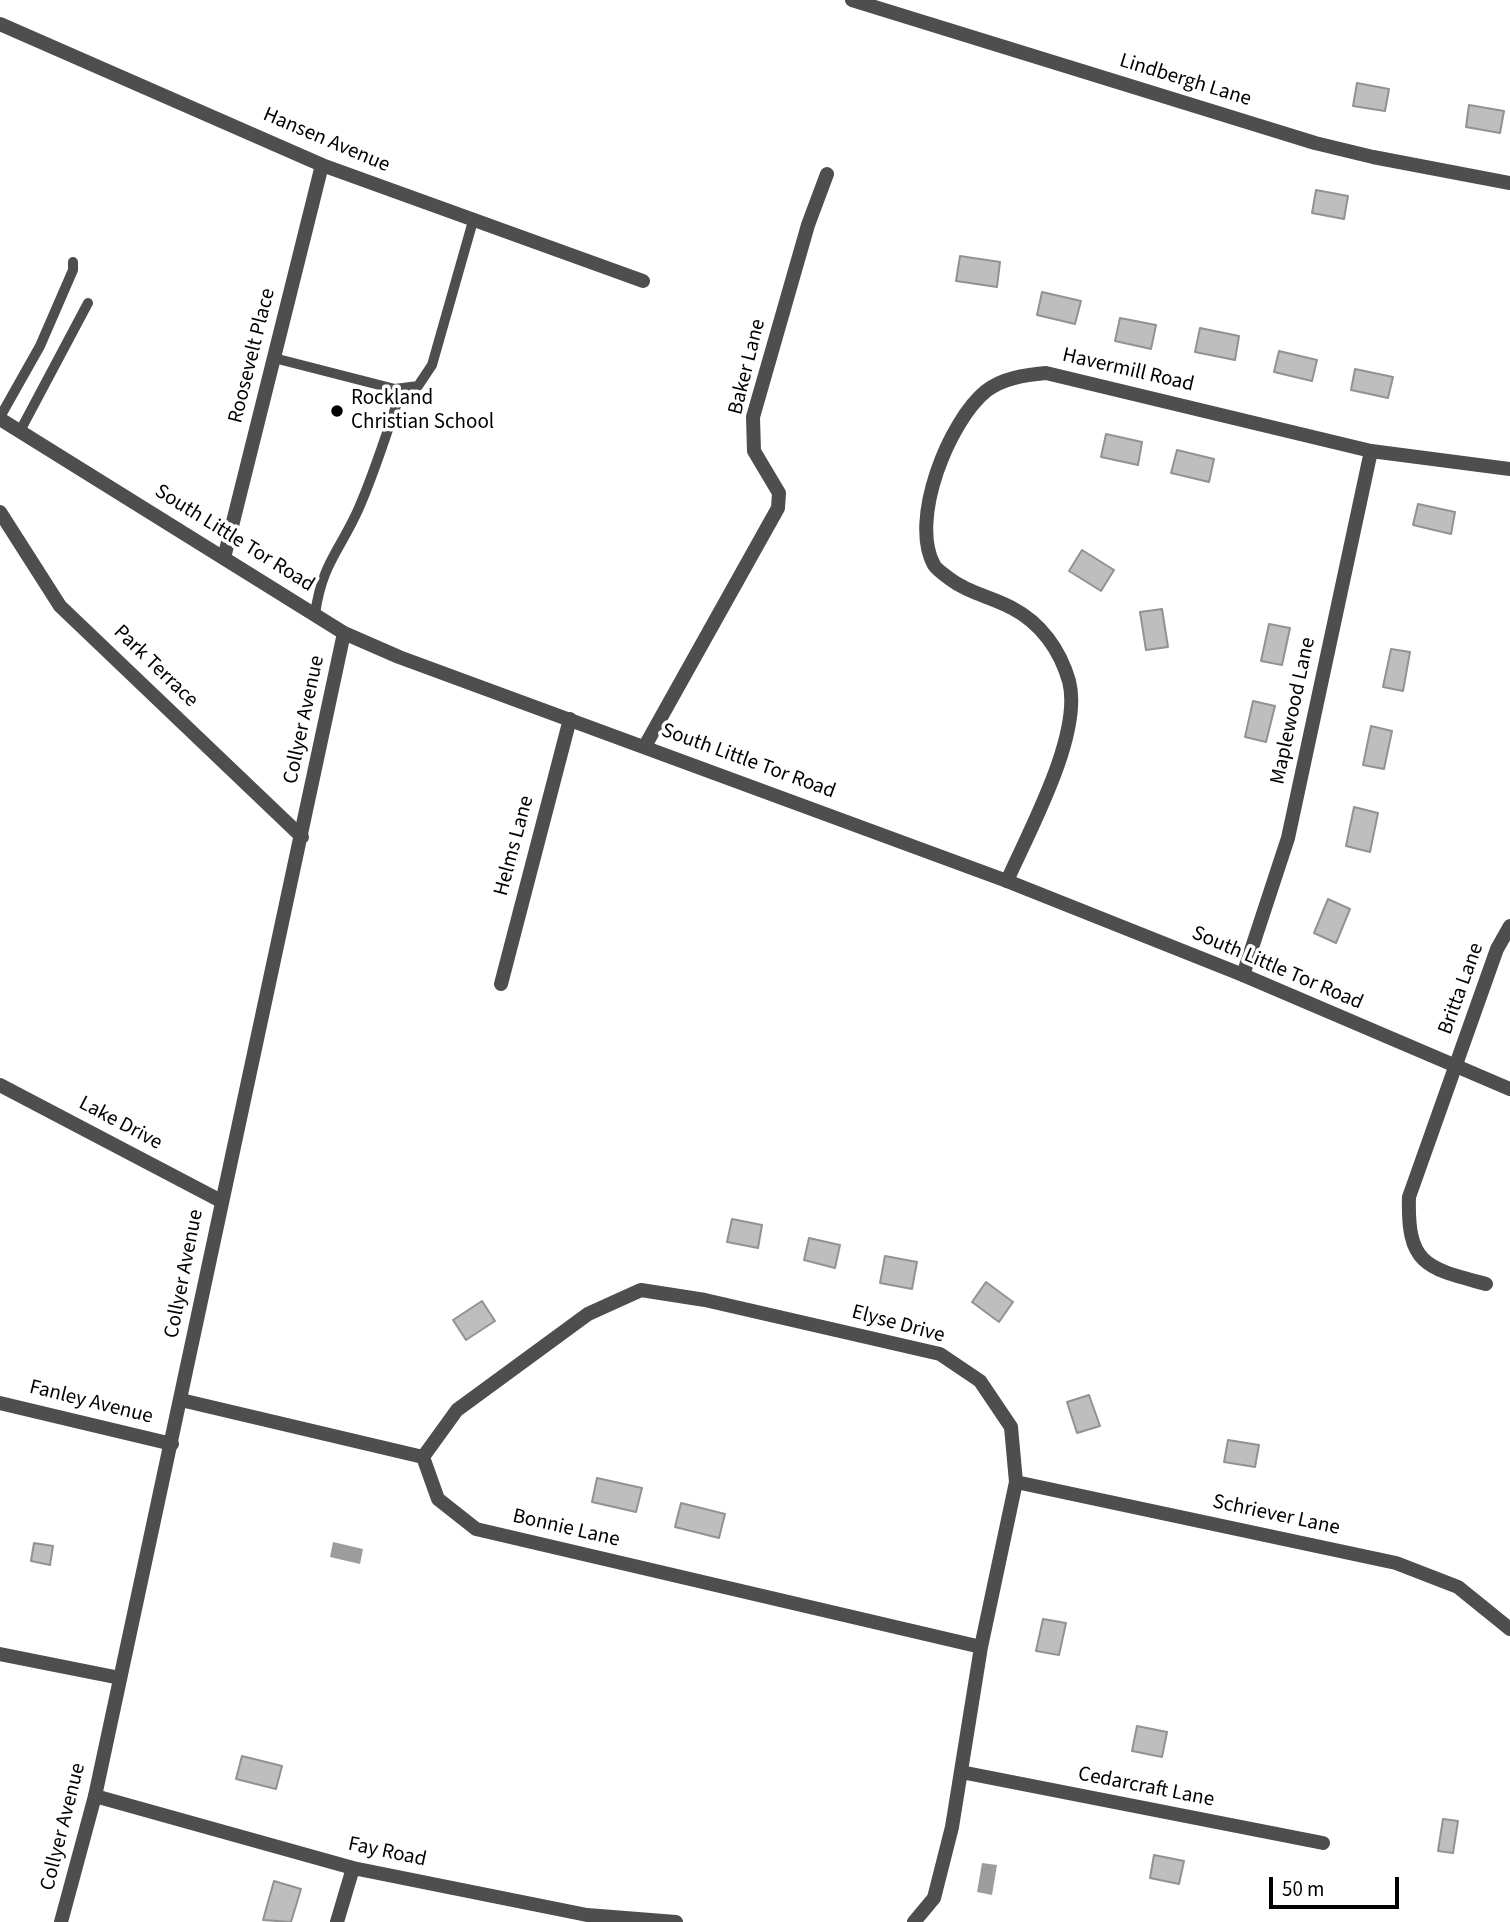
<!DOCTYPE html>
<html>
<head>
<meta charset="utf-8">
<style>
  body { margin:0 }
  #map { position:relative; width:1510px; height:1922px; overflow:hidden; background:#fff; font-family:"Source Sans 3",sans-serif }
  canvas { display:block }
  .scale { position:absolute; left:1269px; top:1877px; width:130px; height:32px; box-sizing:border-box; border:4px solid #000; border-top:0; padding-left:9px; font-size:21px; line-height:24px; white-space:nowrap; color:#000; -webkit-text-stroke:5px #fff; paint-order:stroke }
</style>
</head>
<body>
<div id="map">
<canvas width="1510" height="1922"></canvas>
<div class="scale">50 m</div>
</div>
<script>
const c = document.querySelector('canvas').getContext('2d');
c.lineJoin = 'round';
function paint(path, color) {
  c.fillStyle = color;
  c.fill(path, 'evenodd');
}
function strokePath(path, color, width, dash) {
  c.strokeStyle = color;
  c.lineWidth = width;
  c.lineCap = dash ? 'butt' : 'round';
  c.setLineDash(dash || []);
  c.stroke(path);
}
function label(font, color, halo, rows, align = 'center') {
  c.font = font + ' "Source Sans 3",sans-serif';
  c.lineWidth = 7;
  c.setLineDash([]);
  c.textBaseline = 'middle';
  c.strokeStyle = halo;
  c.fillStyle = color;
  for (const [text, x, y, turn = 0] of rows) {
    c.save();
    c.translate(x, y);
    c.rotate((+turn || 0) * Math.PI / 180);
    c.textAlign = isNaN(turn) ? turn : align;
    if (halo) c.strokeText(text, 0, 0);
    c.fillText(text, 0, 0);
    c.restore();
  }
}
const water = new Path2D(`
  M333 1542 363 1549 360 1564 330 1557Z
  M982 1863 997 1865 992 1895 977 1892Z`);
const building = new Path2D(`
  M1357 83 1389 89 1385 111 1353 106Z
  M1469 105 1504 111 1500 133 1466 127Z
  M1316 190 1348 196 1344 219 1312 213Z
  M960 256 1000 262 997 287 956 281Z
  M1042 292 1081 301 1075 324 1037 315Z
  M1120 318 1156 325 1151 349 1115 341Z
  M1200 328 1239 336 1235 360 1195 352Z
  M1279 351 1317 360 1312 381 1274 372Z
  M1355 369 1393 377 1388 398 1351 390Z
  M1106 434 1142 442 1138 465 1101 457Z
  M1177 450 1214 459 1209 482 1171 473Z
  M1418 504 1455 512 1451 534 1413 525Z
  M1082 550 1114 570 1101 591 1069 571Z
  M1162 609 1168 647 1146 650 1140 612Z
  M1269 624 1290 628 1282 665 1261 661Z
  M1391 649 1410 652 1403 691 1383 687Z
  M1253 701 1275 706 1266 742 1245 737Z
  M1371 726 1392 731 1384 769 1363 765Z
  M1354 807 1378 813 1370 852 1346 846Z
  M1328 899 1350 909 1336 943 1314 933Z
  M732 1219 762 1225 758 1248 727 1242Z
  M809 1238 840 1245 835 1268 804 1260Z
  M885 1256 917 1262 912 1289 880 1283Z
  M986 1282 1013 1302 999 1322 972 1302Z
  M482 1301 495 1321 466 1340 453 1320Z
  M1089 1395 1100 1426 1077 1433 1067 1402Z
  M1228 1440 1259 1445 1255 1467 1224 1462Z
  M597 1478 642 1488 636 1512 592 1502Z
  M681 1503 725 1514 719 1538 675 1527Z
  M34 1543 53 1546 50 1565 31 1561Z
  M1043 1619 1066 1623 1059 1655 1036 1651Z
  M1137 1726 1167 1732 1162 1757 1132 1751Z
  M242 1756 282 1766 276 1789 236 1779Z
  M1443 1819 1458 1821 1453 1853 1438 1851Z
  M1154 1855 1184 1861 1179 1884 1150 1878Z
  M274 1881 301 1889 291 1922 263 1920Z`);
const service = new Path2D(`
  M274 358 395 389 399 397C386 435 374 474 358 510 339 552 322 564 315 614
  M395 389 418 386 432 365 473 221
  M0 417 40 346 73 270V262
  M20 431 88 303`);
const minor = new Path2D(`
  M852 0 1315 143 1373 157 1510 183
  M0 24 322 165 643 281
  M0 512 60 606 302 837
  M224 558 322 165
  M645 746 778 508 779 493 754 451 753 417 808 225 827 174
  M1007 881C1029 831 1083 734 1069 681 1060 650 1041 623 1012 608 992 597 968 593 950 579 945 575 937 570 934 565 909 520 949 421 986 391 1003 378 1025 375 1046 373L1371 451 1510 469
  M1243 975 1288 838 1371 451
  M501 984 570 719
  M0 1085 221 1201
  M1486 1284C1426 1268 1407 1265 1409 1197L1497 949 1510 926
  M181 1400 423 1457
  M0 1403 172 1444
  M423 1457 457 1410 588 1314 641 1290 705 1300 940 1354 980 1381 1011 1427 1016 1482 981 1647 952 1827 934 1898 914 1922
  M423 1457 438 1499 476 1529 981 1647
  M1016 1482 1396 1563 1458 1587 1510 1629
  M0 1654 120 1678
  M961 1772 1323 1843
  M95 1796 353 1868 587 1915 676 1922
  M337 1922 353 1868`);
const tertiary = new Path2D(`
  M0 419 344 633 399 657 1007 881 1243 975 1510 1089
  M61 1922 95 1796 344 633`);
const markers = [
  [337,411,7,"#000"]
];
const streetNames = [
  ["Lindbergh Lane",1185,81,17],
  ["Hansen Avenue",326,141,23],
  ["Roosevelt Place",253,356,-76],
  ["Baker Lane",748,367,-76],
  ["Havermill Road",1128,371,13],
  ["South Little Tor Road",234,539,32],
  ["Park Terrace",155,667,44],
  ["Maplewood Lane",1294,711,-78],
  ["Collyer Avenue",305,720,-78],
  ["South Little Tor Road",748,762,20],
  ["Helms Lane",515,846,-75],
  ["South Little Tor Road",1277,969,23],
  ["Britta Lane",1462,989,-70],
  ["Lake Drive",120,1124,28],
  ["Collyer Avenue",185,1274,-79],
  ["Elyse Drive",898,1325,15],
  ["Fanley Avenue",91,1403,14],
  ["Schriever Lane",1276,1516,12],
  ["Bonnie Lane",566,1529,13],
  ["Cedarcraft Lane",1146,1788,11],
  ["Collyer Avenue",64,1827,-76],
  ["Fay Road",387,1853,12]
];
const poiNames = [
  ["Rockland",351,399],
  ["Christian School",351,423]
];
paint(water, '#9c9c9c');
paint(building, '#bebebe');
strokePath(building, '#929292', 2);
strokePath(service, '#4e4e4e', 10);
strokePath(minor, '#4e4e4e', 14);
strokePath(tertiary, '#4e4e4e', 14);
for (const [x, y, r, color] of markers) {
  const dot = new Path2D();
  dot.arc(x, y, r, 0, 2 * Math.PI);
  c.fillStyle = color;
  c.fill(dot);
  strokePath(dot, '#fff', 2.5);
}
label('21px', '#000', '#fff', streetNames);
label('21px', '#000', '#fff', poiNames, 'left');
</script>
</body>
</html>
